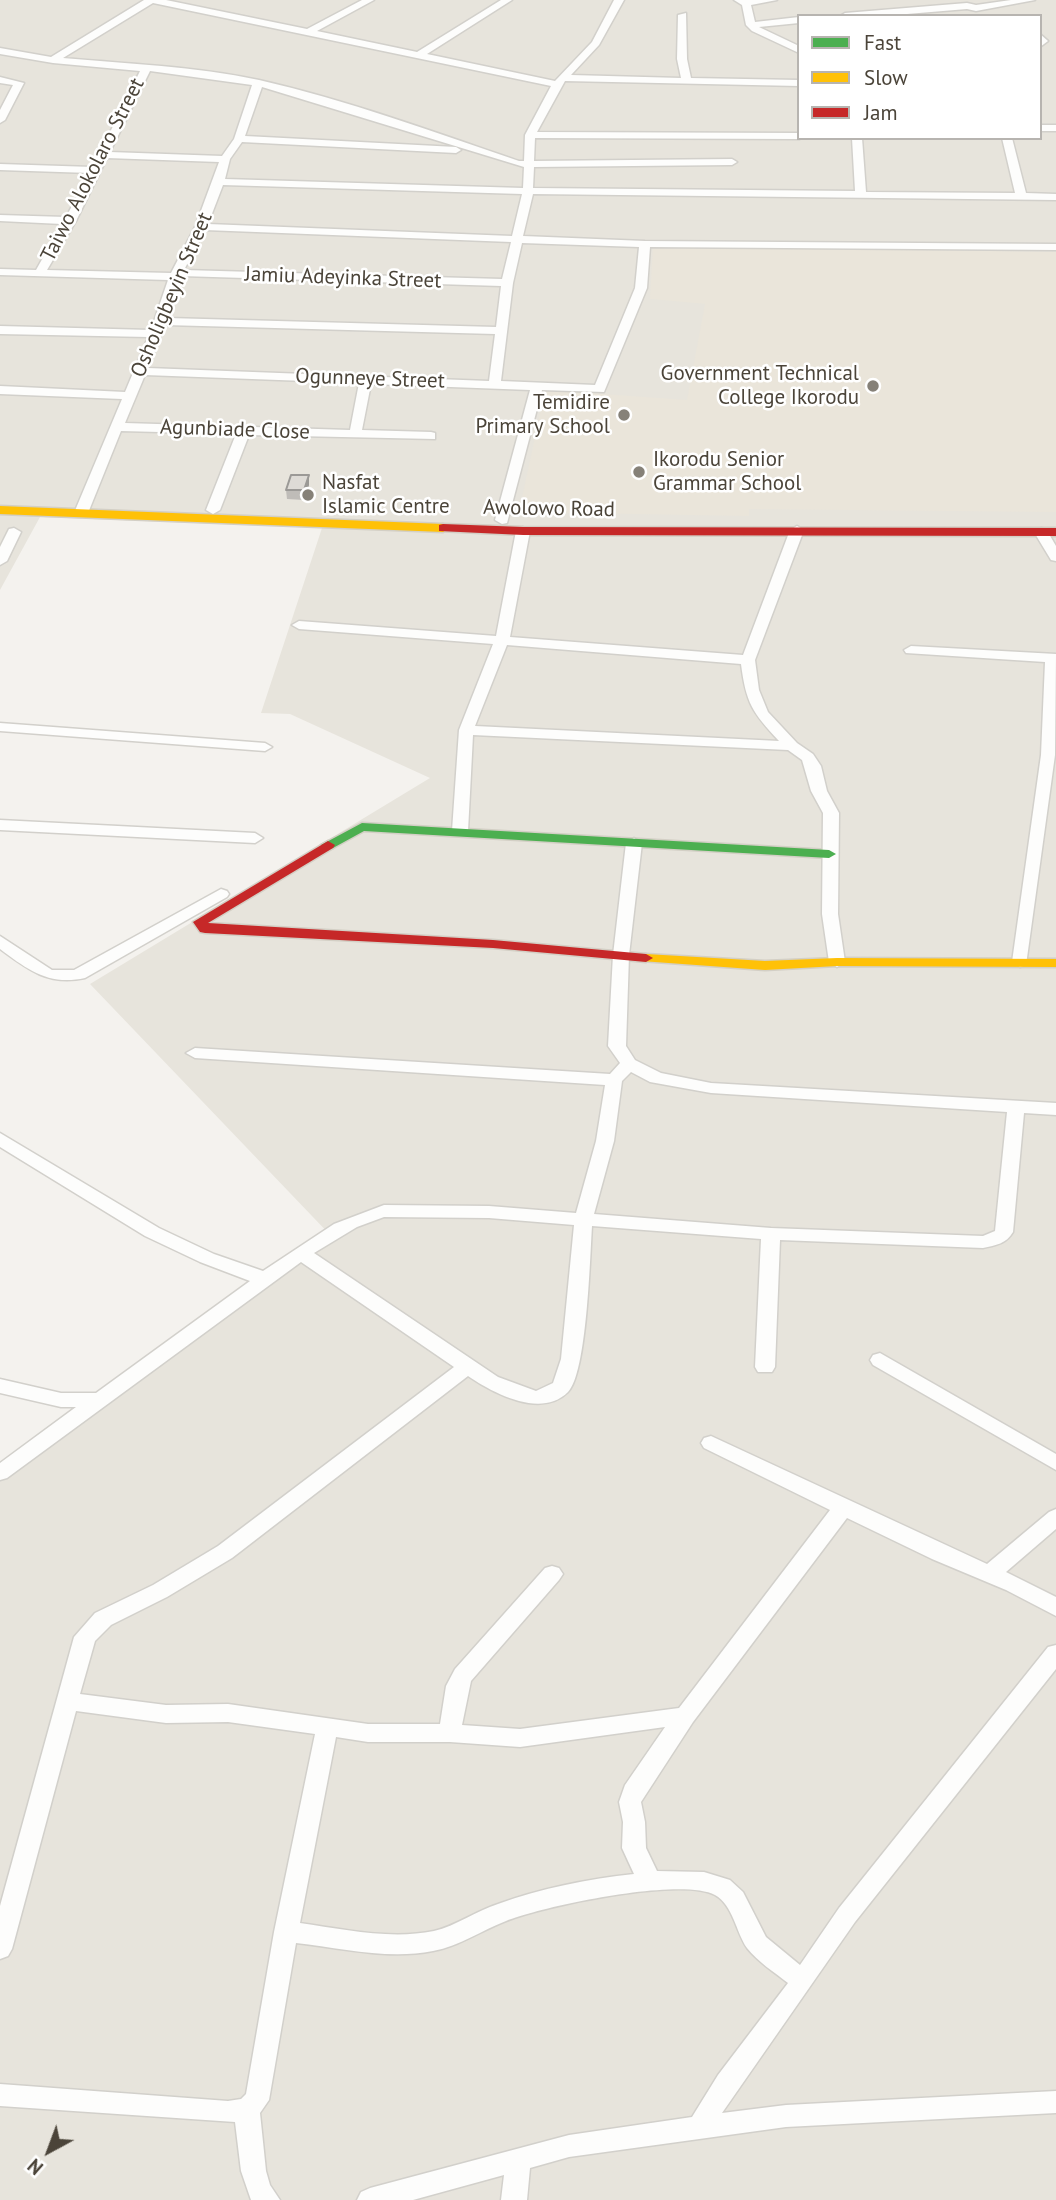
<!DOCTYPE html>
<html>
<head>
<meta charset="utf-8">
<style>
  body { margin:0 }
  #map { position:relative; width:1056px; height:2200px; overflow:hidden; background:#f4f2ee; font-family:"PT Sans",sans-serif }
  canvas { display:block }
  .legend { position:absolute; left:797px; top:14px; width:245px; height:126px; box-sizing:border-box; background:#fff; border:2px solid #b7b4b0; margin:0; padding:9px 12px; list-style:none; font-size:21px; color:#4b4439 }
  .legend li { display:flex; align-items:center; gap:14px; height:35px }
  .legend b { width:35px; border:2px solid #b7b4b0 }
  .north { position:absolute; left:14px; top:2116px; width:70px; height:70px; -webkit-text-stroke:5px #fff; paint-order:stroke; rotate:221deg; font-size:19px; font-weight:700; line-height:28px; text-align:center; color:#4b4439 }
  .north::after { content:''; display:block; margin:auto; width:24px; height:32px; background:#4b4439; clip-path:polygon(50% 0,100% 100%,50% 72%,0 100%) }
</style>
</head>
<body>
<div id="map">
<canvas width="1056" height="2200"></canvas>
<ul class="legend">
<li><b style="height:9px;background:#4caf50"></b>Fast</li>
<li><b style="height:9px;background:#ffc107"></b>Slow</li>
<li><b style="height:9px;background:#c62828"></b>Jam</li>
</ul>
<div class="north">N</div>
</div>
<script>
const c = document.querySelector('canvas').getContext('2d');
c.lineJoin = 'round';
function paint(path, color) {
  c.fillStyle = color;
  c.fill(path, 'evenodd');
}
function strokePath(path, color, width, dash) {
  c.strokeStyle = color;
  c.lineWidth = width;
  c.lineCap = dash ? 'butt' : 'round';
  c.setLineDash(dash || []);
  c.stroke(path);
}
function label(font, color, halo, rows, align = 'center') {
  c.font = font + ' "PT Sans",sans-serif';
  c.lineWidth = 5;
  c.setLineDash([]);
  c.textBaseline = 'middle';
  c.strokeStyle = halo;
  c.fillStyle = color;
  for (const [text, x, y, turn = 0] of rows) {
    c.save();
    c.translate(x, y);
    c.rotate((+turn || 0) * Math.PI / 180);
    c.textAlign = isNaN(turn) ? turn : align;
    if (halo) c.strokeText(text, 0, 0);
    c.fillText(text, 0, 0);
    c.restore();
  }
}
const residential = new Path2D(`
  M0 0H1056V2200H0V1481L334 1239 90 984 430 778 290 714 261 713 322 528 40 517 0 590ZM799 16H1040V138H799Z`);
const education = new Path2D(`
  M653 246 1056 252V512L749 509V516L519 512 545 390 687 400 705 304 650 299Z`);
const street = new Path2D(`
  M144 0H166L307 29 362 0H374L317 31 417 52 501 0H512L427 54 555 81 592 42 614 0H624L599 45 571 75 681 78 677 59 678 15 686 13 687 59 691 78 799 80V86L565 81 537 132 799 133V138H802L799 139 535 138 534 161 732 159 737 162 732 165 534 167 533 188 855 191 852 138H862L866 192 1015 193 1002 138H1012L1026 193 1056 194V200L533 194 523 236 645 241 1056 244V250L650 247 647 288 604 392 542 390 507 523 502 524 495 520 530 390 371 384 362 430 431 432 435 433V439L249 435 220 510 213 514 206 510 236 434 121 431 88 513 86 516H76L74 513 122 399 0 394V386L125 392 148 337 0 334V326L151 330 168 280 0 275V269L36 270 62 224 0 221V215L66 217 90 173 0 170V164L93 167 140 71 53 63 0 54V48L51 57ZM153 3 551 86 525 135 524 161H519C434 132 347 100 259 80 194 66 129 64 63 58ZM150 71 252 85 234 139 222 156 110 152ZM262 87 524 167 523 188 225 179 230 159 242 142 456 153 461 150 456 147 245 136ZM107 158 219 162 195 227 171 273 47 270 76 221ZM223 185 522 194 512 236 208 224ZM205 230 511 242 502 279 184 270ZM522 243 639 247 635 288 595 385 501 381 513 283ZM181 276 501 286 496 327 168 318ZM165 325 495 334 489 381 148 368ZM145 375 359 383 350 430 125 423Z
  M734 0H777L751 5 755 22 799 17V23L759 27 799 46V53L752 31 746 25 742 5Z
  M1011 0H1035L976 11 967 9 883 16H840L845 13 967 3 976 5Z
  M1040 34 1048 41 1040 47Z
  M0 77 24 83 5 120 0 123V110L13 85 0 83Z
  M1040 125H1056V131H1040Z
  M797 526 804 530 755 660 759 690 768 712 797 743 813 754 821 766 827 791 839 813 838 914 845 962 837 967 829 962 822 914 823 813 811 791 802 760 788 750 473 735 468 831 465 834H455L452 831 459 730 493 644 299 629 292 625 299 621 496 636 516 531 523 527 530 531 510 637 743 655 790 530ZM507 645 741 664C746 703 752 712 779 741L475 726Z
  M14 528 21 532 7 561 0 565V547L9 529Z
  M1041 528 1046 529 1056 546V561L1051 560 1034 532Z
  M911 646 1056 654 1055 755 1026 965 1020 967 1012 962 1041 755 1045 662 906 653 904 650Z
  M0 723 265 743 272 747 265 751 0 731Z
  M0 820 255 833 263 838 255 843 0 830Z
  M634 838 642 843 629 955 626 1046 635 1060 661 1073 711 1083 1056 1103V1115L1024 1113 1013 1232C1006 1244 996 1245 983 1248L780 1240 775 1367 772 1372H758L755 1367 761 1239 592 1226C590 1257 587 1373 568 1392 541 1419 493 1393 468 1376L232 1558 167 1597 111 1625 95 1641 80 1694 166 1705 228 1704 368 1724H440L446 1686 455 1669 545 1568 552 1566 559 1568 563 1574 559 1580 471 1681 462 1725 520 1729 679 1708 830 1510 704 1448 701 1443 704 1438 711 1436 987 1564 1049 1512 1056 1509V1529L1006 1572 1056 1597V1616L1006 1590 932 1559 847 1518 693 1722 641 1802 645 1822 646 1848 657 1871 704 1872 730 1880 743 1892 766 1937 800 1965 839 1908 1048 1647 1056 1645V1669L855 1922 722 2113 786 2105 1056 2091V2113L786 2127 569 2157 530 2168 527 2200H501L504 2175 413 2200H357L361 2192 370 2188 569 2135 692 2117 718 2075 788 1983C774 1972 758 1962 747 1948 736 1932 733 1905 715 1895 680 1877 544 1906 506 1921 482 1930 460 1946 433 1951 388 1960 341 1948 296 1943L269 2100 260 2113 266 2171 270 2185 280 2200H251L241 2171 235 2122 0 2106V2084L228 2101 241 2099 246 2094 274 1932 315 1734 228 1722 166 1723 76 1711 12 1949 8 1956 0 1959V1906L74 1637 95 1613 153 1585 218 1546 454 1367 301 1262 7 1478 0 1480V1463L76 1407H61L0 1393V1379L61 1393H96L250 1281 200 1262 145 1236 0 1147V1133L159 1228 214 1254 263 1271 334 1224 384 1205 489 1206 576 1213 596 1141 605 1085 195 1058 186 1053 195 1048 610 1074 620 1063 608 1046 613 955 626 843ZM631 1072 650 1082 711 1093 1007 1112 995 1231 983 1236 771 1228 594 1214 614 1141 622 1081ZM384 1217 489 1218 574 1225 561 1359 553 1383 536 1391 498 1377 314 1253 357 1227ZM665 1727 625 1785 619 1802 623 1822 622 1848 634 1874C588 1879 542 1888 498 1904 476 1911 456 1926 434 1931 390 1940 343 1929 300 1923L336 1737 368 1742H450L520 1747Z
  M221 889 227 891 229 894 227 897 85 978C49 986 28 970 0 949V936L52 970H74Z
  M880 1353 1056 1454V1470L873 1365 870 1360 873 1355Z`);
const fast = new Path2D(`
  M362 823 829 850 836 854 829 858 364 831 333 848 328 849 321 845Z`);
const slow = new Path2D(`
  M0 506 443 524 449 528 443 532 0 514Z
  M646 954 765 961 837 958 1056 959V967L837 966 765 970 641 961 639 958 641 955Z`);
const jam = new Path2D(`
  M443 524 523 527 1056 528V536L523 535 439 531V525Z
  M328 841 335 845 333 848 208 923 493 940 646 954 653 958 646 962 493 948 205 933 200 932 193 922Z`);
const wall = new Path2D(`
  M309 475V485L304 500 287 499 286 490Z`);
const shadedWall = new Path2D(`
  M309 475V485L304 500V490Z`);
const building = new Path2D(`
  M291 475H309L304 490H286Z`);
const markers = [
  [873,386,7,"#868178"],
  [624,415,7,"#868178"],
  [639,472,7,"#868178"],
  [308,495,7,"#868178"]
];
const farStreetnames = [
  ["Taiwo Alokolaro Street",93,170,-63],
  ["Jamiu Adeyinka Street",343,278,2],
  ["Osholigbeyin Street",172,295,-67],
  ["Ogunneye Street",370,379,2],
  ["Agunbiade Close",235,430,2],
  ["Awolowo Road",549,509,1]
];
const farPoinames = [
  ["Government Technical",859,374],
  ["College Ikorodu",859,398],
  ["Temidire",610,403],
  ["Primary School",610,427],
  ["Ikorodu Senior",653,460,"left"],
  ["Grammar School",653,484,"left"],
  ["Nasfat",322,483,"left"],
  ["Islamic Centre",322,507,"left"]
];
paint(residential, '#e7e4dc');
paint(education, '#eae5da');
strokePath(street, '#d2d0cb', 3);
strokePath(fast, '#d3cfc5', 3);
strokePath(slow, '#d3cfc5', 3);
strokePath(jam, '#d3cfc5', 3);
paint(street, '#fdfdfc');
paint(fast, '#4caf50');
paint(slow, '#ffc107');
paint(jam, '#c62828');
paint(wall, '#bfbcb8');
paint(shadedWall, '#9b9996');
paint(building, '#dedbd6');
strokePath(building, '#9b9996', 2);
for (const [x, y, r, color] of markers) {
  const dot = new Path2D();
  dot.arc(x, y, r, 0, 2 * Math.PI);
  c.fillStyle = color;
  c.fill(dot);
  strokePath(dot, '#fff', 2.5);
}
label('21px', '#4b4439', '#fff', farStreetnames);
label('21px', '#4b4439', '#fff', farPoinames, 'right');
</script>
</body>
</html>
